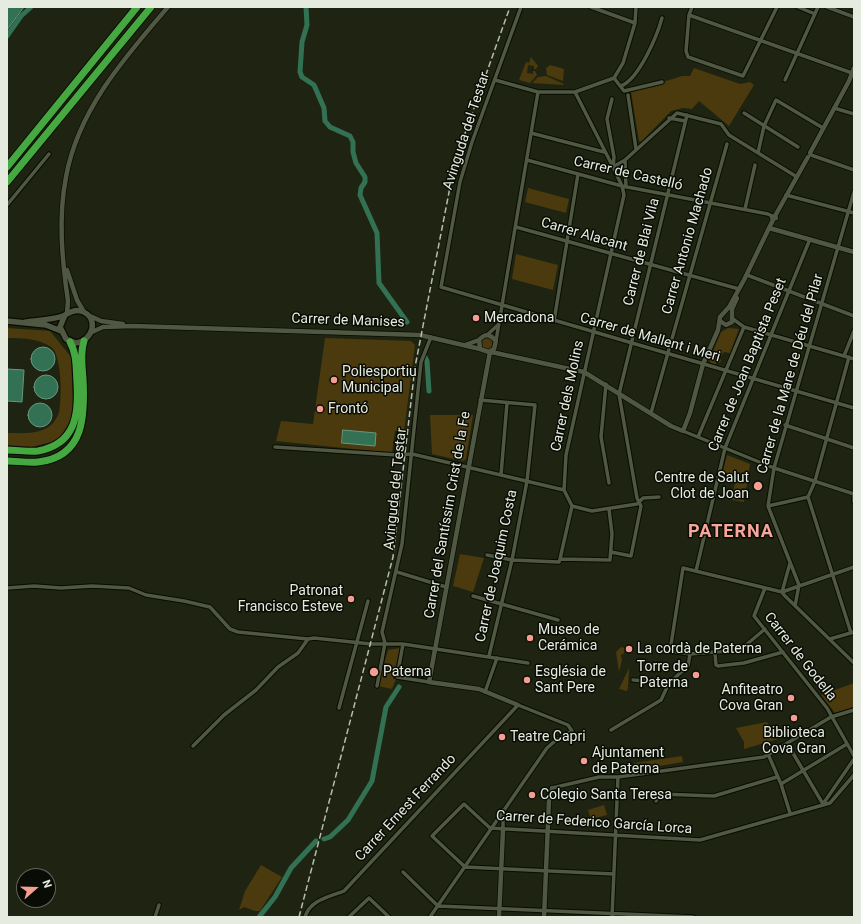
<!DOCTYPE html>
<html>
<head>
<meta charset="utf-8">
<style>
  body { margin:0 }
  #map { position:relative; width:861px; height:924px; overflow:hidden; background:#1e2411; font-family:Roboto,sans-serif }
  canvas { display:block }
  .frame { position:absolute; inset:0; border:8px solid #e6ebdf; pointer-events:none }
  .north { position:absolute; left:16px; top:868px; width:40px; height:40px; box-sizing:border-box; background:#090c05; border:1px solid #61655c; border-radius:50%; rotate:70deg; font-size:11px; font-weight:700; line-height:16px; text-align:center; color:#e6ebdf }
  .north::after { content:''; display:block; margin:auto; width:14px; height:18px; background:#f59d90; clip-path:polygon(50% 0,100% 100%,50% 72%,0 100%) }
</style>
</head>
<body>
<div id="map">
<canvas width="861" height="924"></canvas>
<div class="frame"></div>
<div class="north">N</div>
</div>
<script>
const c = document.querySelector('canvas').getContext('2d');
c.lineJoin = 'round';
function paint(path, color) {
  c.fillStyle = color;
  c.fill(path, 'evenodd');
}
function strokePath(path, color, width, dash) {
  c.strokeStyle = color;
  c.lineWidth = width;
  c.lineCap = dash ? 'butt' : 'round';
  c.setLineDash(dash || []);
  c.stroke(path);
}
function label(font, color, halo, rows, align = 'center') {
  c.font = font + ' Roboto,sans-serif';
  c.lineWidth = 3;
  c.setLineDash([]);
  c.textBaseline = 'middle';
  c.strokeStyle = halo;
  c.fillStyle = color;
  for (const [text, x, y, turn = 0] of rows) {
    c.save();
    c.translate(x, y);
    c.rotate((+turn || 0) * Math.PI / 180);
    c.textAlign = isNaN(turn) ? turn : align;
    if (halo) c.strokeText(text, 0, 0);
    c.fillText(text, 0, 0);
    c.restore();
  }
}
const green = new Path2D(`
  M531 57 538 66 536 69H534V66L528 65 527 73 533 74V71H535L537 75 530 83 519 80 526 62 529 63Z
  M550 65 564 69 563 81 547 75 546 68Z
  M694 68 740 84 750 82 754 85 729 126 699 101 692 109 683 108 671 111 641 142 639 141 631 92 682 76H690Z
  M546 76 564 84 563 85 532 83 538 77Z
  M528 188 569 199 566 213 525 202Z
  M516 254 558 265 553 290 512 279Z
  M7 328 50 331 71 357 73 407 71 420 60 437 51 442 31 447 7 445V433C21 433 39 435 51 425 54 423 58 416 59 412 62 400 62 354 51 347 37 338 23 338 7 338Z
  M728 328 739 329 730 353 724 352 719 358 721 360 720 363 717 362 715 365 710 362V359L721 332Z
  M325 338 411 341 415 345 404 432 395 431 392 453 276 441 281 421 313 424Z
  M481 344a6 6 0 1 1 12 0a6 6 0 1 1-12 0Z
  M430 415H473L466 459 463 461 432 454Z
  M727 455 750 464 744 502 732 500 735 482 721 479Z
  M460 554 484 558 473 592 453 586Z
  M621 647 625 648 624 653 621 655 622 660 619 672 616 652Z
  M400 648 393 679H396L392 689 378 686 388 650Z
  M629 668 628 688 627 691 619 689Z
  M854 683V707L835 713 821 695Z
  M767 722 778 739 744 749V742L736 728Z
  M682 756 683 762 635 770 634 763Z
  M604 805 607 815 591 819 588 810Z
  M261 865 282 877 260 911H255L244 907 239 910 245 891Z`);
const water = new Path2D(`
  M7 7H24L7 30Z
  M31 359a12 12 0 1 1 24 0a12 12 0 1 1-24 0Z
  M7 369 24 370 22 402 7 401Z
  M34 387a12 12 0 1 1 24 0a12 12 0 1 1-24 0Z
  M28 415a12 12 0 1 1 24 0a12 12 0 1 1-24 0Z
  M343 430 376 433 375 446 342 443Z`);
const canal = new Path2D(`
  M306 7 307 25 302 42 300 72 302 77 314 85 324 108 325 121 330 127 350 136 353 142V152L356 163 365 177V182L361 188 360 195 377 233 379 283 407 322
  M7 36 21 16 31 7
  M425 357 427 361 429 391
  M324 839 330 837 348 820 372 781 386 707 399 687
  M259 917 275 897 291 868 316 841`);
const minor = new Path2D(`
  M521 7 472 142 460 182 441 287 854 408
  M591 7 635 23
  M692 7 689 15 686 51 688 57 743 76 777 7
  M798 7 815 14
  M827 7 854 17
  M689 15 852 73
  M614 78 624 91 662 82
  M495 80 538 92H575L614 78 623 63 635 23 636 7
  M785 80 818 7
  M621 86C639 79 657 36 662 18
  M575 92 613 167 625 160 677 113 721 124 729 135 797 177
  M628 95 636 149
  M834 108 854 114
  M744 113 798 147
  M669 118 685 121
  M531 133 604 152
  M758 153 764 126 776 100 823 128
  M811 155 854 170
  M527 160 622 186 768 214 772 216
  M625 160 626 187
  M786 195 854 213
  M7 205 49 154
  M745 209 755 165
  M516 227 739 289
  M747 275 854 316
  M733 319 744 327 854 359
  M554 321 578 174
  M487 335 499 324
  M496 341 538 92
  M844 356 854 331
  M606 384 601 437 609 483
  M480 400 535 405 527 481 512 560 489 656
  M651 413 727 144
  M785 425 854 448
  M683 431 774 468 854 494
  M698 437 744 327
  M275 447 397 455 412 454 564 490
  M397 455 399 434
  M501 475 507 403
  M854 493V502
  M808 497 815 481 849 357
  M808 497 851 633
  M572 506 592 511 637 504 643 498 659 497
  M768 506 808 497
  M611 552 631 556 641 506 637 498 619 394 687 115
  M487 555 512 560 559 562 560 559 572 506 564 490 566 455 624 195 622 186 613 167 614 157 607 119 612 99
  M560 559 610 560 612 534 609 509
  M790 563 782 592 784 595 854 663
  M696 571 725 448 810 239
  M397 572 446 587
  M7 588 34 586 61 588 92 586 129 588 146 595 184 601 210 607 230 629 238 632 308 639
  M765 588 754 616 827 708 854 756
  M473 596 558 620
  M795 606 799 585 768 506 774 468 854 192
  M765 629 740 650 690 654 670 651 683 568 782 592 854 567
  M830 639 854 632
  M403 644 397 677 429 682
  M715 653 716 665 718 666 744 663 783 652
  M633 680 669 683
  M377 686 385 643 382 632 402 544 421 362 431 337
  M485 692 497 658
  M339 708 368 601
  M611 730 661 700 669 683 688 666 690 654
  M787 743 823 804
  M193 746 224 715 256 690 278 667 298 653 308 639 314 638 371 644H403L528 663
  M768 754 781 784 790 813
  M781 784 847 744
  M552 788 599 777H618L764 757 831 717 854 710
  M656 801 660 794 714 796 777 777
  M823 804 854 759
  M503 830V810
  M403 872 438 906
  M614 874 465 867 432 836 464 804 490 828 700 840 830 803 854 775
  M438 906 693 917
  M155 917 159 905
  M305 917C310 900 329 897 344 891L518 705 568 725 572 731 555 741 547 748 430 917
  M349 917 369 898 389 917
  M612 917 618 777`);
const tertiary = new Path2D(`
  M810 153 849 81 854 68
  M776 218 775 216 808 157
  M769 228 854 252
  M67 270 77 300 84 312
  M67 313 68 301C62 260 58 218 66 177 78 110 125 57 168 7
  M88 315 101 321 123 324
  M720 321 726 325 732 322V309L737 298
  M92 332 103 327 133 326 420 335 480 349 489 352 494 349 496 341C490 334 485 333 479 340L480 349
  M465 345 479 340
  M490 352 429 682 479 689 518 705
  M491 352 584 372 671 426 683 431 690 413 703 364 718 330 720 317 729 307 744 280 769 228 773 220 772 217 775 216
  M499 917 503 830
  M544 917 549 800 552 788`);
const secondary = new Path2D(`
  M7 321 46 325 61 331
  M26 322C38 320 52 320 63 316 69 313 74 309 81 311 100 317 93 341 76 343L66 339 60 327 65 315`);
const motorway = new Path2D(`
  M7 167 137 7
  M7 182 151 7
  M7 450C17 450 28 452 38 451 75 444 79 416 77 383 76 369 77 354 70 342
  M7 461C17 461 28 463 38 462 85 457 85 415 83 378 82 366 80 353 84 341`);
const rail = new Path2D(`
  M299 917 393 557 415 367 452 177 463 139 510 7`);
const markers = [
  [476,318,4,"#f59d90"],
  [334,380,4,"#f59d90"],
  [320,409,4,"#f59d90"],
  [758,486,5,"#f59d90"],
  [351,599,4,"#f59d90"],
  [530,638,4,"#f59d90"],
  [629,649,4,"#f59d90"],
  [374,672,5,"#f59d90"],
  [696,675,4,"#f59d90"],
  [527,680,4,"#f59d90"],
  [791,698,4,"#f59d90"],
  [794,718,4,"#f59d90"],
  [502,737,4,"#f59d90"],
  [584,761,4,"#f59d90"],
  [532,795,4,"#f59d90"]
];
const streetNames = [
  ["Avinguda del Testar",467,131,-72],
  ["Carrer de Castelló",628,174,13],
  ["Carrer Alacant",584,235,16],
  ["Carrer Antonio Machado",688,241,-74],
  ["Carrer de Blai Vila",642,252,-76],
  ["Carrer de Manises",348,321,2],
  ["Carrer de Mallent i Meri",650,338,16],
  ["Carrer de Joan Baptista Peset",748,365,-68],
  ["Carrer de la Mare de Déu del Pilar",791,374,-74],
  ["Carrer dels Molins",568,396,-78],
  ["Avinguda del Testar",396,489,-84],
  ["Carrer del Santíssim Crist de la Fe",448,515,-80],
  ["Carrer de Joaquim Costa",497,566,-78],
  ["Carrer de Godella",800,657,52],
  ["Carrer Ernest Ferrando",406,808,-47],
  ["Carrer de Federico García Lorca",594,823,4]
];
const poiNames = [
  ["Mercadona",484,318],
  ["Poliesportiu",342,372],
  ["Municipal",342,388],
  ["Frontó",328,409],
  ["Centre de Salut",749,478,"right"],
  ["Clot de Joan",749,494,"right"],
  ["Patronat",343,591,"right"],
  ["Francisco Esteve",343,607,"right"],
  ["Museo de",538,630],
  ["Cerámica",538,646],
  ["La cordà de Paterna",637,649],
  ["Torre de",688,667,"right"],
  ["Paterna",688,683,"right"],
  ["Paterna",383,672],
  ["Església de",535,672],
  ["Sant Pere",535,688],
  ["Anfiteatro",783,690,"right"],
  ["Cova Gran",783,706,"right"],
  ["Biblioteca",794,733,"center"],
  ["Cova Gran",794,749,"center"],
  ["Teatre Capri",510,737],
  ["Ajuntament",592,753],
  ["de Paterna",592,769],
  ["Colegio Santa Teresa",540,795]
];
const districtNames = [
  ["PATERNA",731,532]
];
paint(green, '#4b3a0e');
paint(water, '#337154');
strokePath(water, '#69967e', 1);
strokePath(canal, '#337154', 5);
strokePath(minor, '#080d01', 5.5);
strokePath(tertiary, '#080d01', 6);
strokePath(secondary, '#080d01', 8);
strokePath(motorway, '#080d01', 9);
strokePath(minor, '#505843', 3.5);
strokePath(tertiary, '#505843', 4.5);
strokePath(secondary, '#505843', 5.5);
strokePath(motorway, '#45a841', 7);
strokePath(rail, '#b7bcaf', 1.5, [6, 3]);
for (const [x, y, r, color] of markers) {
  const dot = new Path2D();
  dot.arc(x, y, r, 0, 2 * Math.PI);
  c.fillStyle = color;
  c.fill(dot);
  strokePath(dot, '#090c05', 1.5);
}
label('14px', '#e6ebdf', '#090c05', streetNames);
label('14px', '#e6ebdf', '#090c05', poiNames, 'left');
c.letterSpacing = '1px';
label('bold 18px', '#f9a69a', '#090c05', districtNames);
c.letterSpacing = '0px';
</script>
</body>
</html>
